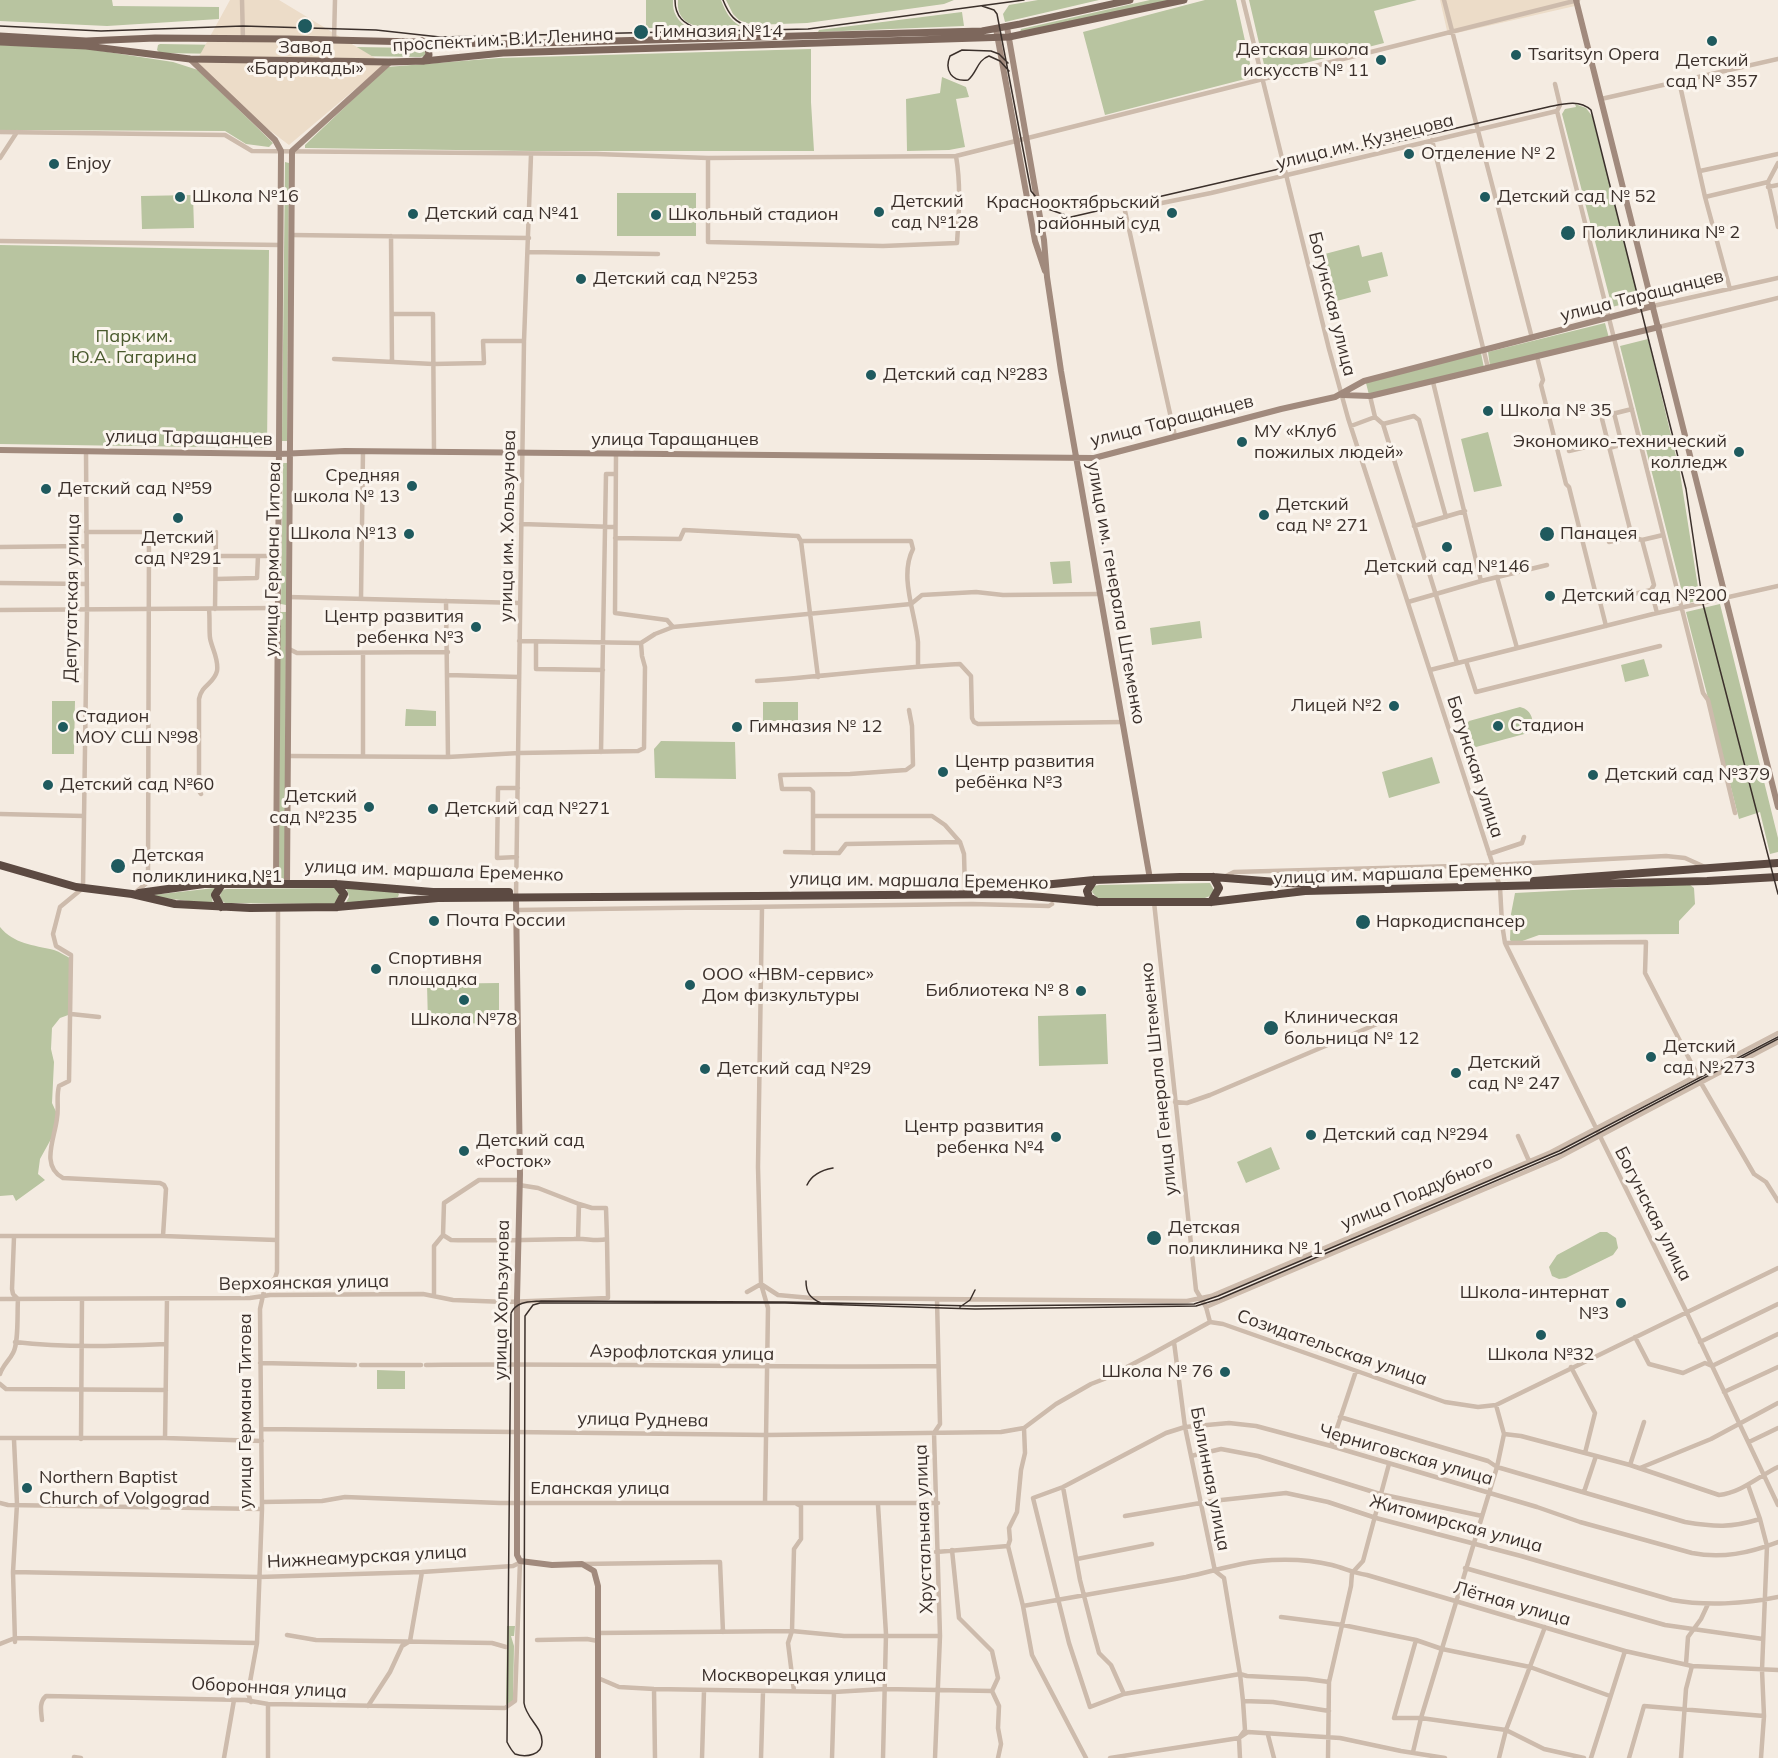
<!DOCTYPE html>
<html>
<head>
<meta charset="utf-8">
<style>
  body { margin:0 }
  canvas { display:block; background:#f4ebe1 }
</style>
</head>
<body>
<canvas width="1778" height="1758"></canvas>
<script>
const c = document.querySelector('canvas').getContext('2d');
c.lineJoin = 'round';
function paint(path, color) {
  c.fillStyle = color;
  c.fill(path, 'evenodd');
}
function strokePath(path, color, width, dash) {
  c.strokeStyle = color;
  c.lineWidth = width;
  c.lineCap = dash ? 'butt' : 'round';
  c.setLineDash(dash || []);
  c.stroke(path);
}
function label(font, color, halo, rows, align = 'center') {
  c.font = font + ' Mulish,sans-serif';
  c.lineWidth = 6;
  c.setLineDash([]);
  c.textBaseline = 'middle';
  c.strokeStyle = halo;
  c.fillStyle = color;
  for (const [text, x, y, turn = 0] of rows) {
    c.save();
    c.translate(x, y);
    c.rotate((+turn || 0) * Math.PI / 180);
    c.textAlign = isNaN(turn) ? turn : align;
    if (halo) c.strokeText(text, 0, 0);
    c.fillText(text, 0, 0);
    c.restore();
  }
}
const green = new Path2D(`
  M0 0H112L113 6 219 7V19L107 26 0 21Z
  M646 0H673C672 13 678 21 688 28H646Z
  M678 0H721C725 11 730 20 740 26 718 27 675 35 678 0Z
  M726 0H954L944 4 807 23 752 25 739 20 733 14Z
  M1038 0H1099L1005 22 1003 14 1009 5Z
  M1150 0H1171L1020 32 1021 29Z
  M1205 0H1236L1253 77 1105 115 1083 32Z
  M1249 0H1417L1374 11 1384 43 1266 73Z
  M962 12 964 26 818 32 819 30Z
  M160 44 421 48 426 53 425 56 420 57 160 53 157 50 158 45Z
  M0 45 88 49 173 62 198 70 273 143 269 147 246 144 225 131 0 130Z
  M811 49V102L814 151H532L305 148V145L387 67 499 58Z
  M942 77 966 87 969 97 956 99 965 147 949 150 907 151 906 99 940 93Z
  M1575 104 1586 108 1592 116 1639 300 1612 307 1562 114 1565 109 1576 107Z
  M285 162 289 163 287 441H282Z
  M617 193H696V236H617Z
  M193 195 194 228 142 229 141 196Z
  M0 245 269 250 267 448 0 444Z
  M1359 245 1362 257 1382 252 1388 276 1368 281 1371 292 1333 302 1321 255Z
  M1605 323 1609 338 1490 366 1488 352Z
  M1648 339 1680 473 1700 600 1685 604 1620 346Z
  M1481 353 1484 368 1369 395 1366 383Z
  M1488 432 1502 486 1474 492 1461 439Z
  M283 463H287L286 605 281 604Z
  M1070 561 1072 583 1053 584 1050 562Z
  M1720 604 1778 838V852L1770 854 1760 812 1739 819 1686 612Z
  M280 612H286L285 879H279Z
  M1200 621 1202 638 1152 645 1150 628Z
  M1644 659 1649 676 1625 682 1621 665Z
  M52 701H75L74 754H52Z
  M763 702H798V721H763Z
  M1520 707C1533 710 1536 724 1528 733L1476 747C1466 745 1463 737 1464 727L1469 721Z
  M406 709 436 711V726H405Z
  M661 741 735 742 736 779 655 778 654 749Z
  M1432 757 1440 783 1389 798 1382 772Z
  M1210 883 1214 890 1210 896 1205 898 1099 900 1092 892 1094 886 1099 885Z
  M1689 884 1694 888 1695 904 1679 921V934L1539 935 1514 944 1510 940 1511 914 1515 893Z
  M346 887 397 892 399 894 398 897 392 899 345 904 349 897Z
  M215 888 212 898 213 904 156 897 152 895Z
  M335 888 341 895 335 904 225 903 221 900 220 896 222 890 227 889Z
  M0 927C14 944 33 945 54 950 60 952 66 956 71 959V1014L60 1018 52 1028 51 1049 54 1062 52 1103 58 1116 56 1130 40 1159 38 1174 45 1180 16 1201 13 1195 0 1196Z
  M499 983V1023L428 1024 427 984Z
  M1106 1014 1108 1064 1039 1066 1038 1016Z
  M1271 1147 1280 1169 1246 1183 1237 1162Z
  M1600 1232H1607L1616 1238 1618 1248 1613 1255 1566 1278 1559 1279 1552 1276 1549 1267 1557 1255Z
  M377 1370 405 1371V1389H377Z
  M507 1626H515L514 1636H511L514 1646 513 1701 506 1705Z`);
const plaza = new Path2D(`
  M230 0H279L385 64 289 145 256 120 196 62Z
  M1440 0H1573L1575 6 1448 35Z`);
const street = new Path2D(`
  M242 0 243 40
  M1243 0 1329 349 1348 418 1500 887 1502 924 1505 943 1686 1311 1778 1505
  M1444 0 1532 338
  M334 40 335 0
  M1679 81 1705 197 1730 289
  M1601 99 1778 59
  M1557 111 1703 693 1708 700 1735 813
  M0 132 225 135 252 151 597 154 708 158 956 156 1578 0
  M1432 140 1488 368
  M0 158 17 132
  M708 158V242L883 246 957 243C959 214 961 185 956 156
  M1700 171 1778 154
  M1768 182 1778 227
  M1768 187 1778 185
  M1705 197 1768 182 1778 163
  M1152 205 1211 193 1557 111 1560 105 1555 84
  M1125 211 1175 436
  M291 235 529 238
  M391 236 392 362
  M0 241 280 245
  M528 252 658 254
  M1653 306 1778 278
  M392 314H433L434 452
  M1659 327 1778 298
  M1537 357 1543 380 1541 385 1566 484 1569 487 1597 599 1600 602 1606 626
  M334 359 433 364 484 363 483 341H524
  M1433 382 1481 581
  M1370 396 1375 417
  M1614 413 1622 445
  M1383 424 1414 416 1419 420 1446 517
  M1351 426 1375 417 1383 424 1457 663
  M1609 448 1639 440
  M86 451 87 610 83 888 60 907 53 934 56 946 71 955 69 1081 59 1086C56 1097 59 1107 57 1118 55 1138 40 1166 63 1178L160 1183 164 1185 166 1189 163 1236
  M1569 451 1607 442
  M616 455 615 613 667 620 673 627
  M521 524 615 527
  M1414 526 1465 511
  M86 532H149L148 882 137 891
  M1632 537 1602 419 1604 416 1632 409
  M615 538 680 539 684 530 798 536 801 541 818 677
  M801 541H911L913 549C899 576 915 612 918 642 918 650 918 658 918 666
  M1609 542 1632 537 1642 540 1663 535
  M0 547 86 546
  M258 556H278
  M1497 577 1517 648
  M216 579 257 578 258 556H216
  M0 583 87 584
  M1651 590 1657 613
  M288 597 520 603
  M361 599 363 451
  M446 601 448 757
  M1408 602 1481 581 1547 565
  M1600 602 1651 590 1654 585 1642 540
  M215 609 216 532
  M0 610 277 608
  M519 641 641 643 655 634 673 627 911 604 922 595 976 592 1003 595 1100 594
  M536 642V669L603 670
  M287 648 297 653 448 652
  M1466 661 1476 692 1660 646
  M1430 670 1653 614 1778 586
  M448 675 519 677
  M757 681C825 677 893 667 960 664L971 676 972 718 974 722 978 724 1123 722
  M601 752 606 474H616
  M363 755V653
  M287 756 448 757 519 753 638 751 644 748 645 667 642 656 641 643
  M201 794 199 791V699C202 684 214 684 217 671 219 659 212 649 210 638 209 629 210 618 209 609
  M0 814 84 816
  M813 816H932L945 825 960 842
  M785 852 839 853 846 844 960 842 964 854 965 890
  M813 853V792L810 789H782L780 775 850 774 906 770 913 765 912 726 909 710
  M1489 854 1522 843 1524 837
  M517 857 497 858 498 788H518
  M1224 877 1234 872 1493 865 1666 856 1685 858 1705 867
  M516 898 524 341 531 155
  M1154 902 1196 1290 1206 1307 1210 1322
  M762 908 758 1167 761 1284 768 1308 765 1503
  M516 910 972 904 1049 906 1052 904
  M1505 943 1646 942 1645 973 1698 1076
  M71 1014 99 1017
  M1701 1083 1754 1174 1766 1182 1778 1201
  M1175 1102 1187 1103 1210 1095 1391 1018
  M1518 1136 1529 1161
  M519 1185 538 1188 579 1204 578 1239
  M579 1204 592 1208H606L607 1239
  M0 1236H163L276 1240
  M747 1292 761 1284 778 1295 811 1298 1187 1301 1211 1296 1551 1152 1778 1033
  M434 1295V1246L443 1235 444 1203 479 1180H519
  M0 1299 250 1298 270 1295 423 1294 453 1300 506 1302 608 1298 607 1239C596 1242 586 1238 574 1239 533 1240 492 1241 451 1240L443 1235
  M1206 1307 1556 1159 1778 1042
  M1635 1337 1649 1364 1683 1373 1705 1363 1712 1366 1778 1334
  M15 1342C66 1348 116 1346 166 1344
  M1174 1342 1185 1427 1215 1571 1224 1578 1240 1674 1243 1701 1245 1730 1239 1738 1240 1758
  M1700 1342 1778 1304
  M260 1363 355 1365
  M361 1365H421
  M426 1365C597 1363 767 1368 938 1366
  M1571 1367 1595 1413 1585 1453
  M0 1374C3 1365 9 1361 13 1353 19 1343 17 1312 18 1299L13 1294 12 1289 14 1237
  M0 1384 6 1389 166 1390
  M1724 1392 1778 1367
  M1340 1417 1488 1461 1497 1467 1685 1522C1715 1527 1731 1528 1760 1519
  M1024 1428 1025 1453 1021 1470 1017 1512 1009 1528 1010 1540 1008 1546 1023 1606 1032 1655 1086 1758
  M262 1429 766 1435 1001 1432 1024 1428 1056 1404 1091 1384 1104 1379 1148 1356 1210 1322 1223 1324 1445 1402 1478 1407 1496 1405 1778 1268
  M1504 1434 1521 1436 1630 1465 1719 1495C1741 1493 1759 1476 1778 1467
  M0 1438H165L262 1441
  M165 1438 167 1299
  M81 1439 82 1299
  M14 1440 17 1504 13 1572 15 1642
  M1749 1442 1778 1428
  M1331 1446 1356 1371
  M1191 1456 1221 1449 1258 1456 1380 1494 1482 1516
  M1630 1465 1644 1422
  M1640 1468 1711 1439 1778 1403
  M1748 1485 1760 1519 1767 1546 1762 1670 1764 1716 1761 1758
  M1063 1487 1080 1580 1093 1631 1099 1653 1111 1665 1124 1694
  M1584 1492 1596 1456
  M262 1502 322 1501 345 1497 500 1503H938
  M0 1503 8 1505 262 1509
  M878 1505 886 1634 883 1758
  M1125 1516 1212 1501 1286 1493 1328 1502 1376 1518 1521 1556 1672 1600C1705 1606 1745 1604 1778 1597
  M952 1550 959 1618 992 1651 998 1678 992 1691
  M936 1552 1008 1546
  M1077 1559 1152 1544
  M582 1564 720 1562 723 1632
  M1465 1568 1665 1625 1763 1639
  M13 1572 259 1577 422 1572 513 1566 519 1563
  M1023 1606C1078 1596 1132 1587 1186 1577 1215 1571 1243 1561 1272 1560 1292 1559 1312 1560 1332 1565 1344 1568 1353 1573 1367 1575L1625 1651 1692 1666 1778 1670
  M1281 1617 1343 1625 1416 1640 1442 1649 1530 1667 1610 1696
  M598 1633 792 1631 844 1636H940
  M287 1635 316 1640 492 1643 506 1647
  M537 1640 587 1639 598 1641
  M1416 1640 1394 1718H1421L1506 1730 1544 1749 1584 1758
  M0 1644 15 1638 257 1643
  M1686 1664 1688 1637 1701 1619 1708 1604
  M598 1678 619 1687 654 1689 834 1692 884 1689 992 1691
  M1329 1682 1307 1679 1247 1676 1240 1674 1124 1694 1090 1707 1069 1643 1033 1498 1063 1487 1166 1433 1185 1427 1229 1423 1256 1426 1331 1446 1537 1507 1580 1522 1692 1553C1722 1559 1749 1553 1778 1542
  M654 1689 655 1758
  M794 1691 788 1643 792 1631 794 1549 801 1539V1506L797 1504
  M992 1691 999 1706 998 1728 1001 1744 998 1758
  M1243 1701 1273 1702 1329 1711
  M251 1702 248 1693 257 1643 262 1509 260 1309 264 1291 275 1278 277 1272 278 908
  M368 1706 390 1672 402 1646 410 1641 422 1572
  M42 1720C41 1711 39 1702 46 1696L245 1700 268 1704 505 1708 515 1701 520 1561
  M1268 1735 1274 1758
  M1413 1752 1421 1718 1497 1467 1504 1434 1496 1405
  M74 1757 81 1758
  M224 1758 234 1700
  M268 1758V1704
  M702 1758 704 1691
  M761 1758 763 1692
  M832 1758 834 1692
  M935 1758 940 1636 934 1433 940 1424 937 1300
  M1110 1758 1239 1738 1248 1732 1340 1738 1401 1751 1445 1758
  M1328 1758 1329 1682 1351 1586 1352 1573 1363 1561 1389 1464
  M1499 1758 1506 1730 1545 1627
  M1591 1758 1625 1651
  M1629 1758 1644 1706 1764 1716
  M1681 1758 1686 1689 1692 1666`);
const secondary = new Path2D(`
  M1576 0 1778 807
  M1007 27 1044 240 1047 277 1061 371 1150 879
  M996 29 1035 241 1045 271
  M190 59 275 140 281 151 276 884
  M1342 395 1370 396 1659 327
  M0 450 279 454 345 451 1094 458 1281 409 1335 397 1364 381 1653 306
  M287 884 292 151 390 62
  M516 898 520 1174 517 1300V1555L520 1561 552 1565 582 1564 594 1571 598 1586V1758`);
const primary = new Path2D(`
  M0 36 86 41 155 38 289 39 501 44 982 31 1020 24 1130 0
  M422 41 428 47 429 55 424 61
  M0 42 86 46 190 59 390 62 424 61 503 53 1009 37 1184 0`);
const highway = new Path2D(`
  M0 865 76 887 132 894 175 904 250 908 337 907 438 898 756 896 1009 894 1097 902H1211L1305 891 1707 881 1778 877
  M1094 880 1087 891 1089 897 1097 902
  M1534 881 1778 863
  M336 884 344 894 337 907
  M1002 889 1094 880 1180 877H1213L1315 885
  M139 893 204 884H336L433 892H509
  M1211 902 1219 888 1213 877
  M221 907 215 895 222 884`);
const tram = new Path2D(`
  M675 0C675 17 684 24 699 29
  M723 0C729 15 735 23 751 27
  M982 6 994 10 997 14 1031 191 1045 208 1071 217 1548 107C1563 104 1579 99 1591 110L1679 461 1686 489 1703 604 1778 894
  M0 26 101 31 243 26 376 30 440 37 808 29 1024 0
  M1008 63 999 54 991 51 962 50 950 56C944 71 952 82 968 80 977 73 977 60 989 56L1000 61 1009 71
  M1778 1037 1559 1151 1218 1296 1194 1304 975 1306 785 1302 541 1301C529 1302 517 1301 511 1313L507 1742C509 1746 512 1751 515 1754 526 1758 543 1755 542 1741 542 1727 526 1718 524 1703L525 1316 533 1305 540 1303H785L975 1309 1196 1306 1219 1299 1561 1153 1778 1039
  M807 1185C812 1174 822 1170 833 1168
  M806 1281C806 1293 810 1298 821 1303
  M960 1307 970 1300 975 1290`);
const markers = [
  [305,26,8,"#1f5a5e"],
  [641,32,8,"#1f5a5e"],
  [1712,41,6,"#1f5a5e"],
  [1516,55,6,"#1f5a5e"],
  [1381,60,6,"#1f5a5e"],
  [1409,154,6,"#1f5a5e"],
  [54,164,6,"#1f5a5e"],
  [180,197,6,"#1f5a5e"],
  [1485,197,6,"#1f5a5e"],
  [879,212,6,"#1f5a5e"],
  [1172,213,6,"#1f5a5e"],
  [413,214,6,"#1f5a5e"],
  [656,215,6,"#1f5a5e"],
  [1568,233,8,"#1f5a5e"],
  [581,279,6,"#1f5a5e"],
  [871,375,6,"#1f5a5e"],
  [1488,411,6,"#1f5a5e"],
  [1242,442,6,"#1f5a5e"],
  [1739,452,6,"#1f5a5e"],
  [412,486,6,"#1f5a5e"],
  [46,489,6,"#1f5a5e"],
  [1264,515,6,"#1f5a5e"],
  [178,518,6,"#1f5a5e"],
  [409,534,6,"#1f5a5e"],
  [1547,534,8,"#1f5a5e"],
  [1447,547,6,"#1f5a5e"],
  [1550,596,6,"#1f5a5e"],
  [476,627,6,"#1f5a5e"],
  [1394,706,6,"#1f5a5e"],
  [1498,726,6,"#1f5a5e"],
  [63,727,6,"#1f5a5e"],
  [737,727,6,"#1f5a5e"],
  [943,772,6,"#1f5a5e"],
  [1593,775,6,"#1f5a5e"],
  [48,785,6,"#1f5a5e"],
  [369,807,6,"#1f5a5e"],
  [433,809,6,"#1f5a5e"],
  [118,866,8,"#1f5a5e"],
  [434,921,6,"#1f5a5e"],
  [1363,922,8,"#1f5a5e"],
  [376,969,6,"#1f5a5e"],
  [690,985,6,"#1f5a5e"],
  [1081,991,6,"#1f5a5e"],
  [464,1000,6,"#1f5a5e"],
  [1271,1028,8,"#1f5a5e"],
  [1651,1057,6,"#1f5a5e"],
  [705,1069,6,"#1f5a5e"],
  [1456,1073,6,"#1f5a5e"],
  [1311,1135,6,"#1f5a5e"],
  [1056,1137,6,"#1f5a5e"],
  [464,1151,6,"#1f5a5e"],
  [1154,1238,8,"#1f5a5e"],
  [1621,1303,6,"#1f5a5e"],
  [1541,1335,6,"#1f5a5e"],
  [1225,1372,6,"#1f5a5e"],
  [27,1488,6,"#1f5a5e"]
];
const poiNames = [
  ["Гимназия №14",654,32],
  ["Завод",305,48,"center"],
  ["«Баррикады»",305,69,"center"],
  ["Детская школа",1369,50,"right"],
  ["искусств № 11",1369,71,"right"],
  ["Tsaritsyn Opera",1528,55],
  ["Детский",1712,61,"center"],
  ["сад № 357",1712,82,"center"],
  ["Отделение № 2",1421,154],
  ["Enjoy",66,164],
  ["Школа №16",192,197],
  ["Детский сад № 52",1497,197],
  ["Детский",891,202],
  ["сад №128",891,223],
  ["Краснооктябрьский",1160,203,"right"],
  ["районный суд",1160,224,"right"],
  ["Детский сад №41",425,214],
  ["Школьный стадион",668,215],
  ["Поликлиника № 2",1582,233],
  ["Детский сад №253",593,279],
  ["Детский сад №283",883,375],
  ["Школа № 35",1500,411],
  ["МУ «Клуб",1254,432],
  ["пожилых людей»",1254,453],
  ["Экономико-технический",1727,442,"right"],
  ["колледж",1727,463,"right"],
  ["Средняя",400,476,"right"],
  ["школа № 13",400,497,"right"],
  ["Детский сад №59",58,489],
  ["Детский",1276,505],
  ["сад № 271",1276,526],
  ["Школа №13",397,534,"right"],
  ["Панацея",1560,534],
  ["Детский",178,538,"center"],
  ["сад №291",178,559,"center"],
  ["Детский сад №146",1447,567,"center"],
  ["Детский сад №200",1562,596],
  ["Центр развития",464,617,"right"],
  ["ребенка №3",464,638,"right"],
  ["Лицей №2",1382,706,"right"],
  ["Стадион",75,717],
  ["МОУ СШ №98",75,738],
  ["Стадион",1510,726],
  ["Гимназия № 12",749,727],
  ["Центр развития",955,762],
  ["ребёнка №3",955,783],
  ["Детский сад №379",1605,775],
  ["Детский сад №60",60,785],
  ["Детский",357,797,"right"],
  ["сад №235",357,818,"right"],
  ["Детский сад №271",445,809],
  ["Детская",132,856],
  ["поликлиника №1",132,877],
  ["Почта России",446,921],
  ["Наркодиспансер",1376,922],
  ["Спортивня",388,959],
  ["площадка",388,980],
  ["ООО «НВМ-сервис»",702,975],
  ["Дом физкультуры",702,996],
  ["Библиотека № 8",1069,991,"right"],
  ["Клиническая",1284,1018],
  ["больница № 12",1284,1039],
  ["Школа №78",464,1020,"center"],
  ["Детский",1663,1047],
  ["сад № 273",1663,1068],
  ["Детский",1468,1063],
  ["сад № 247",1468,1084],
  ["Детский сад №29",717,1069],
  ["Центр развития",1044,1127,"right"],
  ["ребенка №4",1044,1148,"right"],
  ["Детский сад №294",1323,1135],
  ["Детский сад",476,1141],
  ["«Росток»",476,1162],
  ["Детская",1168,1228],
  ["поликлиника № 1",1168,1249],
  ["Школа-интернат",1609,1293,"right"],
  ["№3",1609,1314,"right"],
  ["Школа №32",1541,1355,"center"],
  ["Школа № 76",1213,1372,"right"],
  ["Northern Baptist",39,1478],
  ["Church of Volgograd",39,1499]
];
const streetNames = [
  ["проспект им. В.И. Ленина",503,40,-3],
  ["улица им. Кузнецова",1365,142,-14],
  ["улица Таращанцев",1642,296,-14],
  ["Богунская улица",1332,304,76],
  ["улица Таращанцев",1172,421,-14],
  ["улица Таращанцев",189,438,1],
  ["улица Таращанцев",675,440],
  ["улица им. Хользунова",508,526,-89],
  ["улица Германа Титова",273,559,-89],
  ["улица им. генерала Штеменко",1116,593,80],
  ["Депутатская улица",72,598,-89],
  ["Богунская улица",1475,767,72],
  ["улица им. маршала Еременко",434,871,2],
  ["улица им. маршала Еременко",1403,874,-2],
  ["улица им. маршала Еременко",919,881,1],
  ["улица Генерала Штеменко",1159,1079,-96],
  ["улица Поддубного",1417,1193,-23],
  ["Богунская улица",1653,1214,63],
  ["Верхоянская улица",304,1283,-1],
  ["улица Хользунова",502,1300,-89],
  ["Созидательская улица",1332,1348,19],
  ["Аэрофлотская улица",682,1353,1],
  ["улица Германа Титова",246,1411,-90],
  ["улица Руднева",643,1420,1],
  ["Черниговская улица",1406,1455,16],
  ["Былинная улица",1210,1479,79],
  ["Еланская улица",600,1489],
  ["Житомирская улица",1456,1524,15],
  ["Хрустальная улица",924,1529,-92],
  ["Нижнеамурская улица",367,1557,-3],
  ["Лётная улица",1512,1604,16],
  ["Москворецкая улица",794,1676],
  ["Оборонная улица",269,1688,3]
];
const parkNames = [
  ["Парк им.",134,337],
  ["Ю.А. Гагарина",134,358]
];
paint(green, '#b8c4a0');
paint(plaza, '#ecdcc8');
strokePath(street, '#cdbbac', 4.5);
strokePath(secondary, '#a18a7d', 6);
strokePath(primary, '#7d675c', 7);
strokePath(highway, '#5c4a42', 8);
strokePath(tram, '#3b302b', 1.5);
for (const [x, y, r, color] of markers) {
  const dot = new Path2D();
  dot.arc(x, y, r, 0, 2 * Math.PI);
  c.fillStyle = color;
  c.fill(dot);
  strokePath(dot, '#fbf5ee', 2);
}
label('18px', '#3b302b', '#fbf5ee', poiNames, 'left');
label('18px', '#3b302b', '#fbf5ee', streetNames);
label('18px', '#4a5a2e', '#fbf5ee', parkNames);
</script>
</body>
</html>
